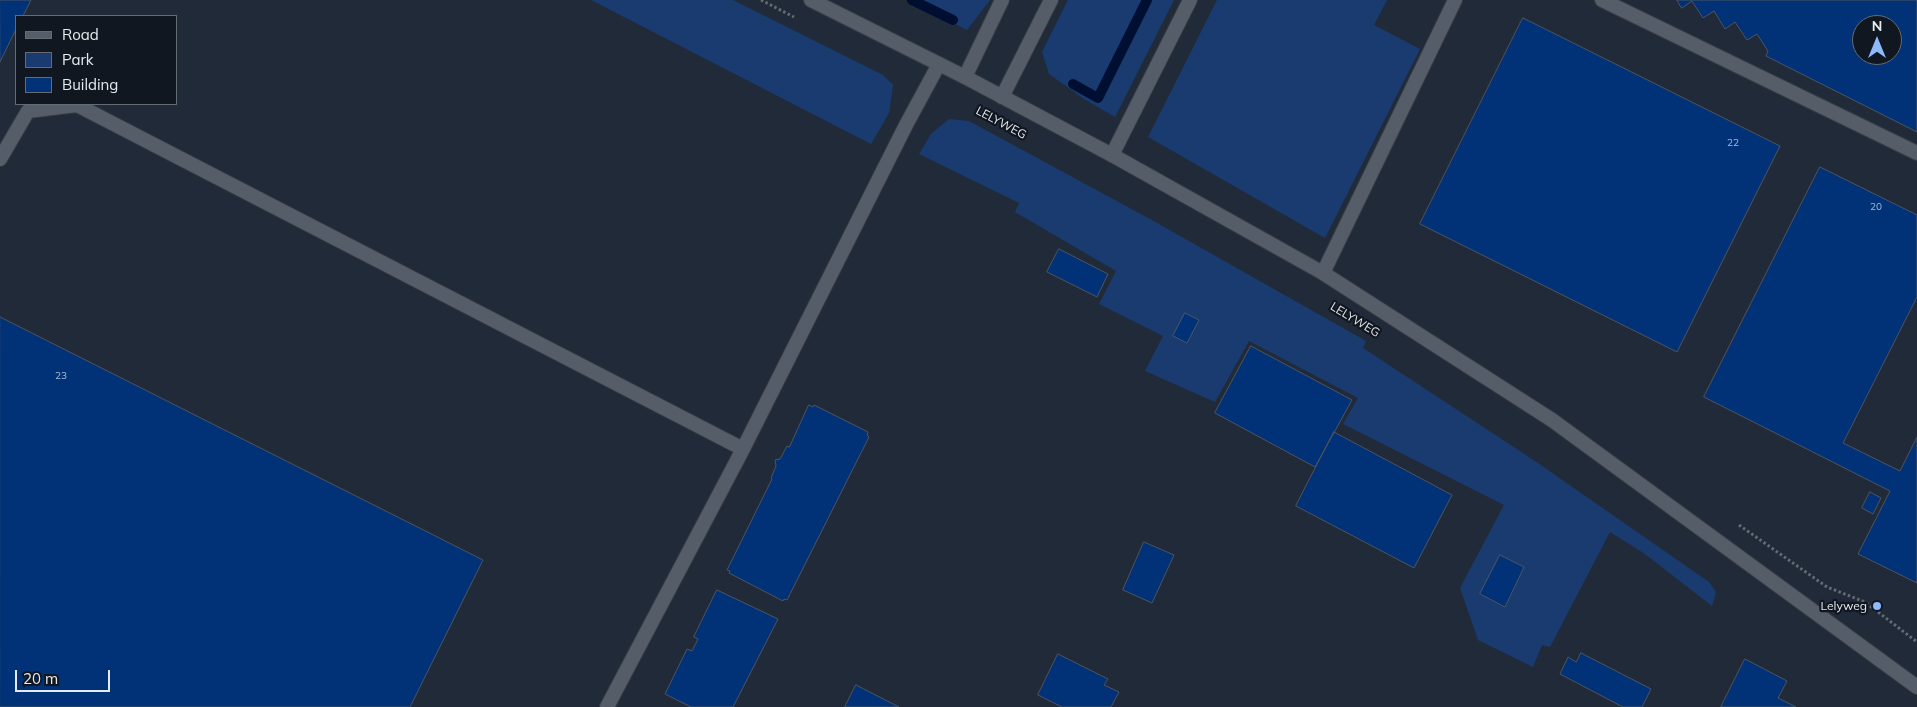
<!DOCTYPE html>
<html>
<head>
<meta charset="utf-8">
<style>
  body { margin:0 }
  #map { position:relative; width:1917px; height:707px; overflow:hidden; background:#1a212a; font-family:Mulish,sans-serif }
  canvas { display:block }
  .legend { position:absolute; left:15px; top:15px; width:162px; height:90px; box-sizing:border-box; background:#111720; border:1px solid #666b73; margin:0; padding:6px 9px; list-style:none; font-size:15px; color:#e5eaf0 }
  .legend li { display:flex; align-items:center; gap:10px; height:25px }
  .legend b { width:25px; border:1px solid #666b73 }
  .north { position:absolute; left:1852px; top:15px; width:50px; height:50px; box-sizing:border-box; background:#111720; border:1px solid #666b73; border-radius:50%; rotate:0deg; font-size:14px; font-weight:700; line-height:20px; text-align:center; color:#e5eaf0 }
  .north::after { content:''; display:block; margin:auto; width:18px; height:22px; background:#8eb9fc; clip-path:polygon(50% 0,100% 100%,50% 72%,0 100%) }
  .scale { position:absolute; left:15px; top:670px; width:95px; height:22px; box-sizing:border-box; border:2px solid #e5eaf0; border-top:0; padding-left:6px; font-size:15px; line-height:18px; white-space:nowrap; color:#e5eaf0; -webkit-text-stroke:4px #111720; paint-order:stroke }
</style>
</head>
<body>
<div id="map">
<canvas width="1917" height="707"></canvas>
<ul class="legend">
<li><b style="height:6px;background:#555d68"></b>Road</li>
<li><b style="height:14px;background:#1a3b70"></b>Park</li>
<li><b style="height:14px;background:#013278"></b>Building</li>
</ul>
<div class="north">N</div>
<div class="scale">20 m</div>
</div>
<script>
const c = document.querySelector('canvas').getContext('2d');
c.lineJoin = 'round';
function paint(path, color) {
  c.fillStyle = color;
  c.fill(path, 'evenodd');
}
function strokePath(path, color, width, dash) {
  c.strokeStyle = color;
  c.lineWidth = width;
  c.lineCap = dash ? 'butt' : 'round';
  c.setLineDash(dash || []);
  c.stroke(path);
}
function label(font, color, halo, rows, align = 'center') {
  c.font = font + ' Mulish,sans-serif';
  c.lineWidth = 4.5;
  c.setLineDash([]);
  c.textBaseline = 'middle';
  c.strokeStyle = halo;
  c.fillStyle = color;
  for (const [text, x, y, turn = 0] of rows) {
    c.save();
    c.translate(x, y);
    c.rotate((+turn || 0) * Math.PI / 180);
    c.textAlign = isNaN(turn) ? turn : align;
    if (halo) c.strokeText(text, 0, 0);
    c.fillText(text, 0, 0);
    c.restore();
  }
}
const built = new Path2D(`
  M0 0H1917V707H0ZM16 16H176V104H16ZM1862 25H1892V55H1862Z`);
const green = new Path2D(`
  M591 0H733L883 75 893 85 889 113 871 144Z
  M907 0H990L967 30Z
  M1068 0H1174L1115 117 1084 99 1049 74 1042 52Z
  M1217 0H1387L1374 25 1420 49 1325 238 1148 137Z
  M949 119 969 121 1150 219 1366 341 1363 348 1535 461 1709 582 1716 592 1712 606 1645 554 1610 532 1550 647 1542 645 1533 667 1478 640 1460 588 1504 505 1343 424 1358 398 1249 341 1215 402 1145 371 1163 336 1099 304 1116 271 1015 212 1019 203 919 154 931 134Z`);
const stream = new Path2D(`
  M912 0 953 20
  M1073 84 1098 98 1147 0`);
const building = new Path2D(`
  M0 0H31L23 16H16V29L0 62Z
  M1677 0H1917V132L1766 56 1768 51 1757 34 1747 40 1735 22 1725 29 1714 11 1703 18 1692 1 1682 8ZM1862 25H1892V55H1862Z
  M1523 18 1780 146 1677 352 1420 224Z
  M1820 167 1917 215V297L1843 443 1900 471 1917 437V583L1858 554 1890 491 1704 397Z
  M1059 249 1108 274 1097 297 1047 272Z
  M1185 313 1199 320 1187 343 1173 336Z
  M0 317 483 560 410 707H0Z
  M1251 346 1352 400 1315 467 1215 413Z
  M809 405 813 407 814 405 868 432 867 435 869 437 787 600 784 599 783 601 729 573 730 571 727 570 772 479 771 478 776 466 775 460 780 459 787 446 789 447Z
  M1334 432 1452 495 1414 568 1296 506Z
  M1870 492 1881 498 1873 514 1862 508Z
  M1144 542 1174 555 1152 603 1123 590Z
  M1500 555 1524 567 1505 607 1480 594Z
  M717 590 778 619 733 707H691L665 694 687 649 692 651 698 639 694 637Z
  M1581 653 1651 689 1642 707H1623L1560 674 1568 657 1576 662Z
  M1058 654 1108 679 1104 685 1119 692 1111 707H1062L1038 695Z
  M1745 659 1787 681 1778 698 1796 707H1721Z
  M856 685 899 707H845Z`);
const path = new Path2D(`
  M761 0 794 17
  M1739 525 1827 587 1865 602 1917 642`);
const service = new Path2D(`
  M965 77 1002 0
  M1002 97 1051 0`);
const minor = new Path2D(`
  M1602 0 1917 153
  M1112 155 1190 0
  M0 159 28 111 77 105 743 449
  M1323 273 1455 0
  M607 707 743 449 906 125 939 64`);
const tertiary = new Path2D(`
  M811 0 965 77 1112 155 1323 273 1552 420 1917 687`);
const markers = [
  [1877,606,5,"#8eb9fc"]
];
const numberNames = [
  ["22",1733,143],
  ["20",1876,207],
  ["23",61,376]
];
const streetNames = [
  ["LELYWEG",1001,123,28],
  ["LELYWEG",1355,320,31]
];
const poiNames = [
  ["Lelyweg",1867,606]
];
paint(built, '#212a39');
paint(green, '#1a3b70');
strokePath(stream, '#000e32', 10);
paint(building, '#013278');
strokePath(building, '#4d545f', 1);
strokePath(service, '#363b43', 16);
strokePath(minor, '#363b43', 16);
strokePath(tertiary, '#363b43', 16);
strokePath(path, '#656b73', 3, [2.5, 2.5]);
strokePath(service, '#555d68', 14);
strokePath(minor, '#555d68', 14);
strokePath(tertiary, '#555d68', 14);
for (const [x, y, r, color] of markers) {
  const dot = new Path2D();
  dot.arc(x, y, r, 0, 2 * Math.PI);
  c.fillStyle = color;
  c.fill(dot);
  strokePath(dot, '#111720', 2);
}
label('10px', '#acbcd2', null, numberNames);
label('12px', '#e5eaf0', '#111720', streetNames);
label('12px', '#e5eaf0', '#111720', poiNames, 'right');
</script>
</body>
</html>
